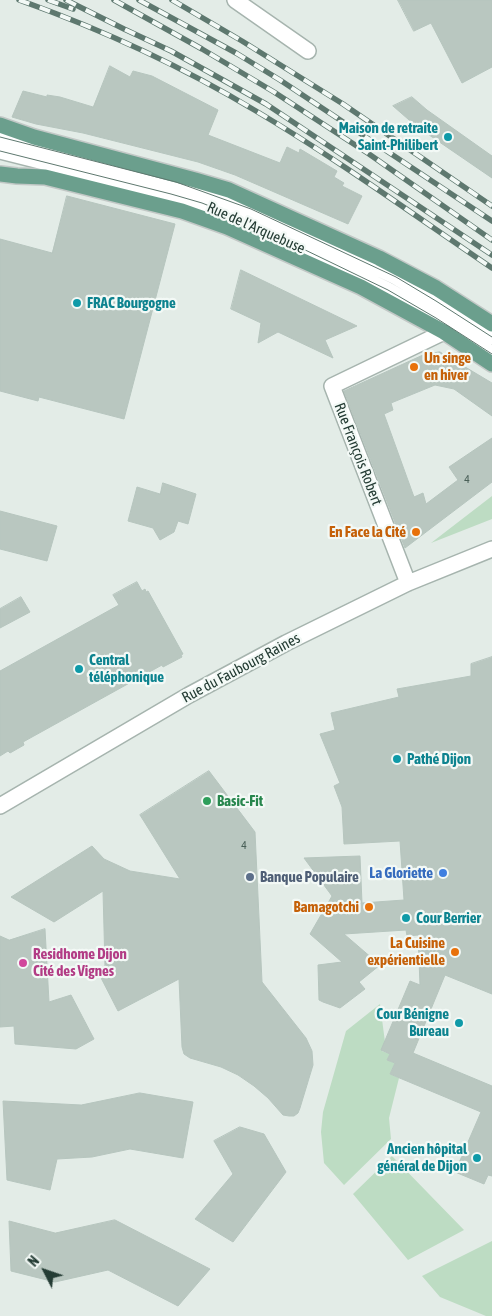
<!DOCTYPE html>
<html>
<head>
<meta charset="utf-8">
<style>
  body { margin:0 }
  #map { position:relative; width:492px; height:1316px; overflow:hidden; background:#e3ece7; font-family:"Asap Condensed",sans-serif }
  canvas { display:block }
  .north { position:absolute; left:20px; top:1246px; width:50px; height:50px; -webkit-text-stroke:4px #f3f9f6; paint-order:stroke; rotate:311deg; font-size:14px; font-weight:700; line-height:20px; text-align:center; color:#243c34 }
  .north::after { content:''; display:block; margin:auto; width:18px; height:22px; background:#243c34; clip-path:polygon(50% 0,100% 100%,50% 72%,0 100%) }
</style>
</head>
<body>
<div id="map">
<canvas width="492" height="1316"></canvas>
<div class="north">N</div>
</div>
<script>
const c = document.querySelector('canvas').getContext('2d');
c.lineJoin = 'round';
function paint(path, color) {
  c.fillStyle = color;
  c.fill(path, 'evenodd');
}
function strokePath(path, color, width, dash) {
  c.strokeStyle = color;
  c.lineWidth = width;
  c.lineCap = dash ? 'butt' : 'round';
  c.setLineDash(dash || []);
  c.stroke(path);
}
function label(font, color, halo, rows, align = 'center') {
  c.font = font + ' "Asap Condensed",sans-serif';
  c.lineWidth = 4.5;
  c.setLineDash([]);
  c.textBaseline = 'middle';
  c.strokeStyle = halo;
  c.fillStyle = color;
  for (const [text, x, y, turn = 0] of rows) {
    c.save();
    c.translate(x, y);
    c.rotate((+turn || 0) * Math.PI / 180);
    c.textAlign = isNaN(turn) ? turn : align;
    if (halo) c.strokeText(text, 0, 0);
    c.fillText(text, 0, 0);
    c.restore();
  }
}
const green = new Path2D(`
  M492 496V519L431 543Z
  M380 1004 385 1042H386L382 1051 390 1054 387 1060 395 1063 390 1074 399 1078 389 1118 391 1139 344 1185 324 1163 321 1132 323 1112 346 1031Z
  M392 1156 464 1230 408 1260 353 1194Z
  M492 1241V1316H486L440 1297 422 1276Z`);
const building = new Path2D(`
  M398 0H492V67L462 83 431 23 414 31Z
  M110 66 130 77 133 71 152 76 218 110 208 135 280 163 287 147 299 153 300 149 337 171 334 177 344 183 342 186 362 196 348 224 235 175 198 162 83 133 36 124 12 117 23 91 47 97V95L60 97 93 107Z
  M412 97 427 110 492 156V178L416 126 393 106Z
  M67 196 175 224 124 419 39 397 38 401 0 391V239L52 253Z
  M241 270 357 326 325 340 333 358 278 332 258 343 261 323 231 309Z
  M440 352 492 383V416L454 389 435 385 391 403 393 410 384 414 414 497 423 493 426 504 458 480 449 467 492 438V482L405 548 344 391 423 355Z
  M163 483 196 494 188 524 178 521 174 532 160 540 153 528 128 521 137 487 160 494Z
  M0 511 57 526 47 561 0 549Z
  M137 582 142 591 145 589 146 592 148 591 183 654 181 655 182 657 163 667 162 665 23 742 24 745 10 753 8 751 0 756V671L119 605 113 595Z
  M21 597 30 612 0 628V609Z
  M492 657V994L445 975 413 1053 492 1086V1176L488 1175 484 1184 455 1172 481 1112 390 1074 395 1063 387 1060 390 1054 381 1050 410 981 420 985 418 935 407 936 406 930 344 934 380 965 359 982 365 989 340 1008 323 1002 319 1000 318 965 342 962 310 934 332 896 304 858 360 856 362 903 404 900 400 841 344 844 342 807 334 786 340 783 320 734 335 730 331 713 399 697 397 689 471 676V664Z
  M209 771 255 832 262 982 306 1038 312 1051 313 1065 300 1108 298 1113 294 1116H289L283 1115 268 1098 254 1086 238 1075 221 1067 190 1058 184 1054 182 1047 179 979 118 1011 97 970 105 966 103 891 54 922 11 897 92 846 104 859 130 871 180 879 140 815Z
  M45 929 49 1002 71 995 94 1039 76 1049 15 1044 14 1026 0 1027V936L9 940Z
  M140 1093 193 1102 183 1158 130 1149 92 1157 57 1159 50 1190 7 1180 3 1101 81 1105Z
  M240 1127 264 1134 286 1172 233 1242 195 1219 233 1174 214 1141Z
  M115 1220 210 1269 178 1306 108 1270 55 1282 11 1271 9 1221 55 1233Z`);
const minor = new Path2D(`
  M235 0 308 51
  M0 137 176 182 251 209 396 277 436 301 492 337
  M0 151 171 194 202 203 237 217 388 290 436 318 492 354
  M408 583 332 386 444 332
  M0 806 189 695 286 643 408 583 492 549`);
const major = new Path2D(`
  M0 125 34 137 195 180 229 190 379 258 436 288 492 324
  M0 174 17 176 45 177 182 211 227 227 361 287 444 332 492 364`);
const tram = new Path2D(`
  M0 137 176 182 251 209 396 277 436 301 492 337
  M0 151 171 194 202 203 237 217 388 290 436 318 492 354`);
const rail = new Path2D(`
  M19 0C101 29 181 66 256 111 337 159 414 215 492 268
  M48 0 73 9
  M66 0 124 29 171 51 266 104 492 255
  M114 0 202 49 274 92 369 154 492 240
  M139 0 236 53 280 80 492 221
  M172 0 242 41 343 104 492 206`);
const markers = [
  [448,137,5,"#0f9aa8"],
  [77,303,5,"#0f9aa8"],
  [414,367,5,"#e8710a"],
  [416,532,5,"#e8710a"],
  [79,669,5,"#0f9aa8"],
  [397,759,5,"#0f9aa8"],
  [207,801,5,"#2e9e5b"],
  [443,873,5,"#3f7fe0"],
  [250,877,5,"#5c6f8a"],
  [369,907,5,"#e8710a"],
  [406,918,5,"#0f9aa8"],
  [455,952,5,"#e8710a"],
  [23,963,5,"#d1479c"],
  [459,1023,5,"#0f9aa8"],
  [477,1158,5,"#0f9aa8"]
];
const numberNames = [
  ["4",467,479],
  ["4",244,845]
];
const cultureNames = [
  ["Maison de retraite",438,128,"right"],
  ["Saint-Philibert",438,145,"right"],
  ["FRAC Bourgogne",87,303],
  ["Central",89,660],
  ["téléphonique",89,677],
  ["Pathé Dijon",407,759],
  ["Cour Berrier",416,918],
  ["Cour Bénigne",449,1014,"right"],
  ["Bureau",449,1031,"right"],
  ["Ancien hôpital",467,1149,"right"],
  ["général de Dijon",467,1166,"right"]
];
const streetNames = [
  ["Rue de l'Arquebuse",256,228,24],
  ["Rue François Robert",358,454,69],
  ["Rue du Faubourg Raines",241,668,-28]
];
const foodNames = [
  ["Un singe",424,358,"left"],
  ["en hiver",424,375,"left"],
  ["En Face la Cité",406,532],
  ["Bamagotchi",359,907],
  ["La Cuisine",445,943],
  ["expérientielle",445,960]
];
const leisureNames = [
  ["Basic-Fit",217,801]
];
const shopNames = [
  ["La Gloriette",433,873]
];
const serviceNames = [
  ["Banque Populaire",260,877]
];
const hotelNames = [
  ["Residhome Dijon",33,954],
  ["Cité des Vignes",33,971]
];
paint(green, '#bddcc3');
paint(building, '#b9c7c0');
strokePath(building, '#b6c5be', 1);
strokePath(minor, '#a6b4ae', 18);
strokePath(major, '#c2c8c6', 18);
strokePath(minor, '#fff', 15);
strokePath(major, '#6b9f8d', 15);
strokePath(tram, '#5e786f', 1);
strokePath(rail, '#5e786f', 5.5);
strokePath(rail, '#f3f9f6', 4, [11]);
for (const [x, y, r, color] of markers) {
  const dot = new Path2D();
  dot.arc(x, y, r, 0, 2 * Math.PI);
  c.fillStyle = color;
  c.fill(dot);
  strokePath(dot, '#f3f9f6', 2);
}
label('12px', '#495f57', null, numberNames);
label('bold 15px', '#0d838f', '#f3f9f6', cultureNames, 'left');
label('15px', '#243c34', '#f3f9f6', streetNames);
label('bold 15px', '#c56008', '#f3f9f6', foodNames, 'right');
label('bold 15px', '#27864d', '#f3f9f6', leisureNames, 'left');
label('bold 15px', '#366cbe', '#f3f9f6', shopNames, 'right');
label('bold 15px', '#4e5e75', '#f3f9f6', serviceNames, 'left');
label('bold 15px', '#b23c85', '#f3f9f6', hotelNames, 'left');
</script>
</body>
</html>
